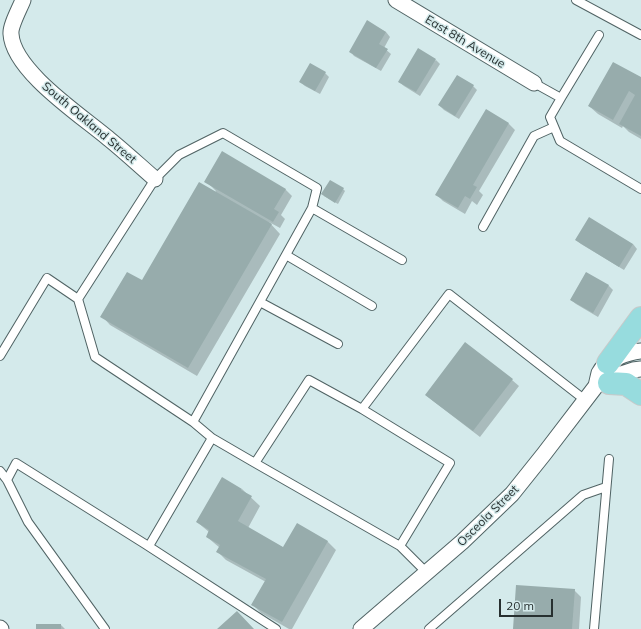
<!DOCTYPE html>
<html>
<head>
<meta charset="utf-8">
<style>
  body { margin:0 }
  #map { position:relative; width:641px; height:629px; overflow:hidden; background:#d4eaeb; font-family:Mulish,sans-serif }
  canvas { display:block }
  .scale { position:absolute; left:499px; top:599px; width:54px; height:18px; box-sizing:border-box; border:2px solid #273030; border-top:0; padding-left:5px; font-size:12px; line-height:14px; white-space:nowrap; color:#273030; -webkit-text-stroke:3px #d4eaeb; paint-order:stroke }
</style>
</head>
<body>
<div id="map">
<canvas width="641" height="629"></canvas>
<div class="scale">20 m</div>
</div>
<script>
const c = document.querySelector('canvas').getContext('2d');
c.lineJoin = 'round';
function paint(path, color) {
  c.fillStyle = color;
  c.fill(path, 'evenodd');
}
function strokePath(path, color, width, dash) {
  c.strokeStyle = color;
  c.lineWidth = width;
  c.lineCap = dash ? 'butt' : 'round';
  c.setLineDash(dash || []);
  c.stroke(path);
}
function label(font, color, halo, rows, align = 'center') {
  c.font = font + ' Mulish,sans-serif';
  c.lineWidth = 3;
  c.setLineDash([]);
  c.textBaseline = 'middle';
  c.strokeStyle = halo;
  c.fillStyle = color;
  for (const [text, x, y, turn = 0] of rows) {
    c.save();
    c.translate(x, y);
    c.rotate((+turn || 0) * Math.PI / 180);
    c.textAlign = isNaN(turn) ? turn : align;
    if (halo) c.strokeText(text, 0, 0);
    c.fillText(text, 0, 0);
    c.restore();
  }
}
const shadow = new Path2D(`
  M368 22 386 32 390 37 384 48 391 54 381 71 354 56 350 51Z
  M436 60 440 64 420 96 404 86 399 82Z
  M325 73 329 77 320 94 305 86 300 82Z
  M641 79V139L629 132 623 126 622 128 598 114 589 106Z
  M473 86 477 90 459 119 444 110 439 105Z
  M486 111 509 124 515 130 479 191 483 195 477 205 472 201 465 214 443 201 437 195Z
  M206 181 285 189 292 196 281 215 285 219 280 228 269 222 280 234 197 376 110 325 102 316 142 281 216 191Z
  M343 189 345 191 338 204 324 196Z
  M576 240 633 244 637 249 624 270 581 244Z
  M586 273 609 286 613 290 598 317 576 304 571 300Z
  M466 344 512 380 519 386 480 437 433 401 426 395Z
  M242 489 260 506 248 528 284 548 327 541 336 550 292 629H289L261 613 253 605 266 582 226 560 217 551 220 548 207 537 209 532 197 522Z
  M574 590 581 597 579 629H514Z
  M61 625 65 629H37Z`);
const building = new Path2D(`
  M367 20 386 32 379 44 388 49 376 68 349 52Z
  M418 48 436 59 416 92 398 82Z
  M613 62 641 77V136L619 124 635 95 629 91 613 120 588 106Z
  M310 63 326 72 315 91 299 82Z
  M457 75 474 85 455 116 438 105Z
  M486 109 509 123 473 185 477 187 470 199 465 196 458 208 435 195Z
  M222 151 286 189 274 209 279 212 273 222 204 182Z
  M330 180 344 188 335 203 321 194Z
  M199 182 272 224 188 368 100 317 127 272 142 280Z
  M589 217 633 244 619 267 575 240Z
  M586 272 609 285 593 313 570 300Z
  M465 342 513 379 473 431 425 395Z
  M222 477 242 489 241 490 252 496 238 521 283 547 297 523 328 541 282 622 251 605 266 579 216 552 220 545 206 537 209 530 196 522Z
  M516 585 575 589 572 629H513Z
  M237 611 254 629H217Z
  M36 624H61V629H36Z`);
const lane = new Path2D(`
  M576 0 641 35
  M534 83 561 98 550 117 560 141 641 189
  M561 98 599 35
  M312 208 402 260
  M483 227 534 136 554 127
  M286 255 372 306
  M260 302 338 344
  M0 356 47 278 78 299
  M193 422 312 208 317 188 223 133 179 155 155 179 78 299 95 357 193 422 212 438 255 463 309 380 362 409
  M255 463 400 546
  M0 471 7 480 28 522 105 629
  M7 480 16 463 145 544 276 629
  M149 546 212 438
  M427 573 400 546 450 463 362 409 449 294 585 400
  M429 629 583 495 606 487
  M594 629 609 459`);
const street = new Path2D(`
  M23 0C20 8 10 26 11 34 13 71 82 116 109 139 125 152 140 166 155 179
  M396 0 534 83
  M607 383 621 374 633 370 641 369
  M0 628 1 629
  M361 629 462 542 512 494 544 454 596 386C597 382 598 377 599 373 605 360 629 352 641 351`);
const primary = new Path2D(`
  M608 363 641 318
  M609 383 626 384 641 394`);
const streetNames = [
  ["East 8th Avenue",465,42,31],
  ["South Oakland Street",89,123,40],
  ["Osceola Street",488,516,-45]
];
paint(shadow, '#0003');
paint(building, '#97acac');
strokePath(lane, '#506364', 10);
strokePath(street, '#506364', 17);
strokePath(primary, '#c7c9c9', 24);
strokePath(lane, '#fff', 8);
strokePath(street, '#fff', 15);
strokePath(primary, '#97dcde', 22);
label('12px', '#273030', '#d4eaeb', streetNames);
</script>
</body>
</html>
